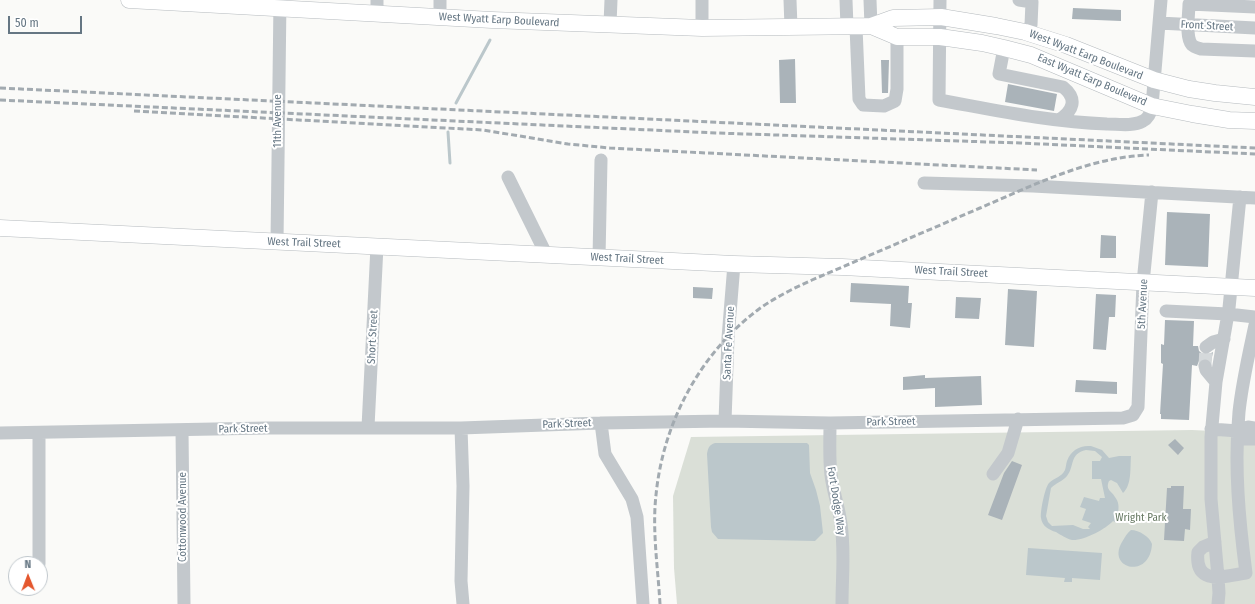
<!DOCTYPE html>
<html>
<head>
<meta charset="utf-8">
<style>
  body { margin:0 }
  #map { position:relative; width:1255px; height:604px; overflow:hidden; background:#fafaf8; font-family:"Fira Sans Condensed",sans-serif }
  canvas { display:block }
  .north { position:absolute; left:8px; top:556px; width:40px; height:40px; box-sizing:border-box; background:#fff; border:1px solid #c1c8cd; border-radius:50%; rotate:359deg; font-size:11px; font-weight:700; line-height:16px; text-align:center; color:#657683 }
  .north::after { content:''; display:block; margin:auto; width:14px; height:18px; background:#e4572e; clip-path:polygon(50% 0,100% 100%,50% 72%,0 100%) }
  .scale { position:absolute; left:8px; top:16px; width:74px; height:18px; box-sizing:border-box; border:2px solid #657683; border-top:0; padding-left:5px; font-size:12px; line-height:14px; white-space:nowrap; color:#657683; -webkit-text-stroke:3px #fff; paint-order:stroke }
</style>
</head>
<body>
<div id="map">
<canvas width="1255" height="604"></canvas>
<div class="north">N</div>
<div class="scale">50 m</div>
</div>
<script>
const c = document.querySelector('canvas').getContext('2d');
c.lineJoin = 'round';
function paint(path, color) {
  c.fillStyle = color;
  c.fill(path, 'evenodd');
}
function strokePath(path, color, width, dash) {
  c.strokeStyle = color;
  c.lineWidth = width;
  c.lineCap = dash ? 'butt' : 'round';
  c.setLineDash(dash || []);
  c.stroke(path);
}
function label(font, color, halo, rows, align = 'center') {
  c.font = font + ' "Fira Sans Condensed",sans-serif';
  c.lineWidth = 4;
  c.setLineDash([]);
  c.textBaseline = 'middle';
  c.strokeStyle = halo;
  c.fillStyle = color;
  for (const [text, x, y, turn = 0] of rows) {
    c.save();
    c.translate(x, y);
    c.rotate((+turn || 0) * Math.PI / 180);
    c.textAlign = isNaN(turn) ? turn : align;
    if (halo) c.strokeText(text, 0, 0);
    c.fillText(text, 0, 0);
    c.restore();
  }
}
const green = new Path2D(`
  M1192 430 1255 433V604H677L674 568 673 496 691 437Z`);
const water = new Path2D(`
  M715 443H807L809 445 810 473 816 490 820 506 823 533 815 541 718 539 712 532 711 527 707 454C708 448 709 445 715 443Z
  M1091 446 1102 450 1109 458 1119 456H1131C1130 468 1132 485 1123 493L1117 483 1111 480 1109 481C1105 490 1112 491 1115 497 1119 502 1119 507 1118 513L1122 515 1117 523 1113 521C1106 529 1083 541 1072 540 1067 539 1061 535 1056 532 1049 530 1042 526 1041 518 1040 512 1045 487 1049 483 1054 478 1062 477 1065 470 1066 467 1066 464 1067 461 1071 450 1080 445 1091 446ZM1086 450 1095 451 1102 457 1100 461H1092V479H1101L1105 498H1100L1099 501 1084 497 1080 507 1086 509 1082 520 1091 523 1088 527 1090 529H1083L1073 525 1052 526 1048 522 1046 516 1051 488C1056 483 1063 481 1067 476 1075 466 1069 454 1086 450Z
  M1131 530C1139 530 1150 537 1152 544 1150 580 1106 569 1122 542 1125 537 1127 533 1131 530Z
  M1028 548 1102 553 1100 580 1072 578V582H1064L1065 578 1026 575Z`);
const stream = new Path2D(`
  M456 103 490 40
  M448 132 450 163`);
const building = new Path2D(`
  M1073 8 1121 10V21L1072 19Z
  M795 59 796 103H780L779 60Z
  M881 60H889L888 93H882Z
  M1008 84 1057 94 1054 111 1005 102Z
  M1167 212 1210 214 1208 267 1165 265Z
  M1101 235 1116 236V258H1100Z
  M851 283 909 286 908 303H912L910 328 890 326 891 304 850 302Z
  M693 287 713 288 712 299 693 298Z
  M1008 289 1037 291 1034 347 1005 345Z
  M1096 294 1116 295 1115 317H1109L1106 350 1093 349Z
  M956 297 981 298 979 319 955 318Z
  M1165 320 1194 321 1193 346H1198L1199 351 1203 354 1207 355 1213 352 1211 362 1208 358H1203L1199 361 1197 366 1192 365 1189 420 1161 419V414H1160L1163 364 1161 363V344L1164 345Z
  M925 375V378L981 376 982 405 935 407V388L903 390V377Z
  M1076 380 1117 382V394L1075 392Z
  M1175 439 1184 448 1178 455 1168 445Z
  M1012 461 1022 465 1002 520 988 515 1004 473Z
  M1171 486H1184L1183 509H1191L1190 530 1185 529 1184 541 1164 540 1167 488H1171Z`);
const minorTunnel = new Path2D(`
  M1205 366 1206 347`);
const minor = new Path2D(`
  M790 0 791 27
  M846 0 847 27
  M870 0 871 26
  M940 0 939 100C995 110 1050 122 1107 124 1118 124 1132 127 1143 121 1149 118 1151 112 1152 106L1161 0
  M1019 0 1032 2 1031 25 1025 32
  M1255 7 1189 4C1189 14 1185 37 1192 45 1194 47 1198 48 1201 49L1255 51
  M377 14V0
  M440 17V0
  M1159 23 1255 28
  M610 24 611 0
  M856 27 859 99 863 105 884 106 895 101 897 89V37
  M702 28V0
  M1004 48 999 74 1063 87C1078 99 1073 111 1059 120
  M508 177 546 254
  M924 183 1033 186 1255 198
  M277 242 280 0
  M599 258 601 160
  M1166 311 1228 314 1255 317
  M1206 347 1213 342 1224 339
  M1205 366 1206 370 1216 382
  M725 421 728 338 734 264
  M601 423 605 454 632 499 637 517 643 604
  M830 423C830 440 829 458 831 475 833 492 839 507 841 524 845 550 842 577 842 604
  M368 427 377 246
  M461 428 463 486 461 581 463 604
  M1211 429 1238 431 1248 427 1255 428
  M182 430 184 604
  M1238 431 1245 439H1255
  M0 433 268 428H461L601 423 725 421 830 423 1123 418 1133 415 1138 407 1143 283 1152 192
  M39 433V564
  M993 474 1008 453 1018 419
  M1215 542 1203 547 1198 552C1194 587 1225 576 1246 573 1239 520 1234 466 1239 412 1242 383 1249 353 1255 325
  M1218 604 1219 593 1218 577 1211 499V437L1216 382 1229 308 1240 197`);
const major = new Path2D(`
  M129 0 492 20 702 28 871 26 893 18 941 17 996 26 1025 32 1066 45 1154 80 1189 89 1215 93 1255 97
  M871 26 897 37H940L982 43 1004 48 1031 55 1152 106 1192 114 1229 120 1255 121
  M0 228 734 264 842 267 1255 288`);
const rail = new Path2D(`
  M0 88 1255 148
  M0 100 716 133 1020 143 1255 154
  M134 111 483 130 568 144 610 148 1037 170
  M660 604C658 568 652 531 656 495 663 423 700 353 759 309 776 297 794 288 812 280 868 256 924 232 980 208 1034 185 1089 157 1149 155`);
const streetNames = [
  ["West Wyatt Earp Boulevard",499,20,3],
  ["Front Street",1207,26,3],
  ["West Wyatt Earp Boulevard",1086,55,21],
  ["East Wyatt Earp Boulevard",1092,80,23],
  ["11th Avenue",278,121,-90],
  ["West Trail Street",304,243,2],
  ["West Trail Street",627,259,3],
  ["West Trail Street",951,272,3],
  ["5th Avenue",1143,304,-87],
  ["Short Street",373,337,-87],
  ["Santa Fe Avenue",729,343,-87],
  ["Park Street",891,422,-1],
  ["Park Street",567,424,-2],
  ["Park Street",243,429,-1],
  ["Fort Dodge Way",836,501,81],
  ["Cottonwood Avenue",183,517,-90]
];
const parkNames = [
  ["Wright Park",1141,518]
];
paint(green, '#dadfd7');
paint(water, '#bbc7cb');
strokePath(stream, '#bbc7cb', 3);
paint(building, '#aab3b9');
strokePath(minorTunnel, '#d5d9db', 13, [13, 6]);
strokePath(major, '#b5babe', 17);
strokePath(minor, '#c3c8cc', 13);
strokePath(major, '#fff', 16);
strokePath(rail, '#a2aab0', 3, [6, 3]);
label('11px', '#657683', '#fff', streetNames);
label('11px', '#687a64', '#fff', parkNames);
</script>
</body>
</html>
